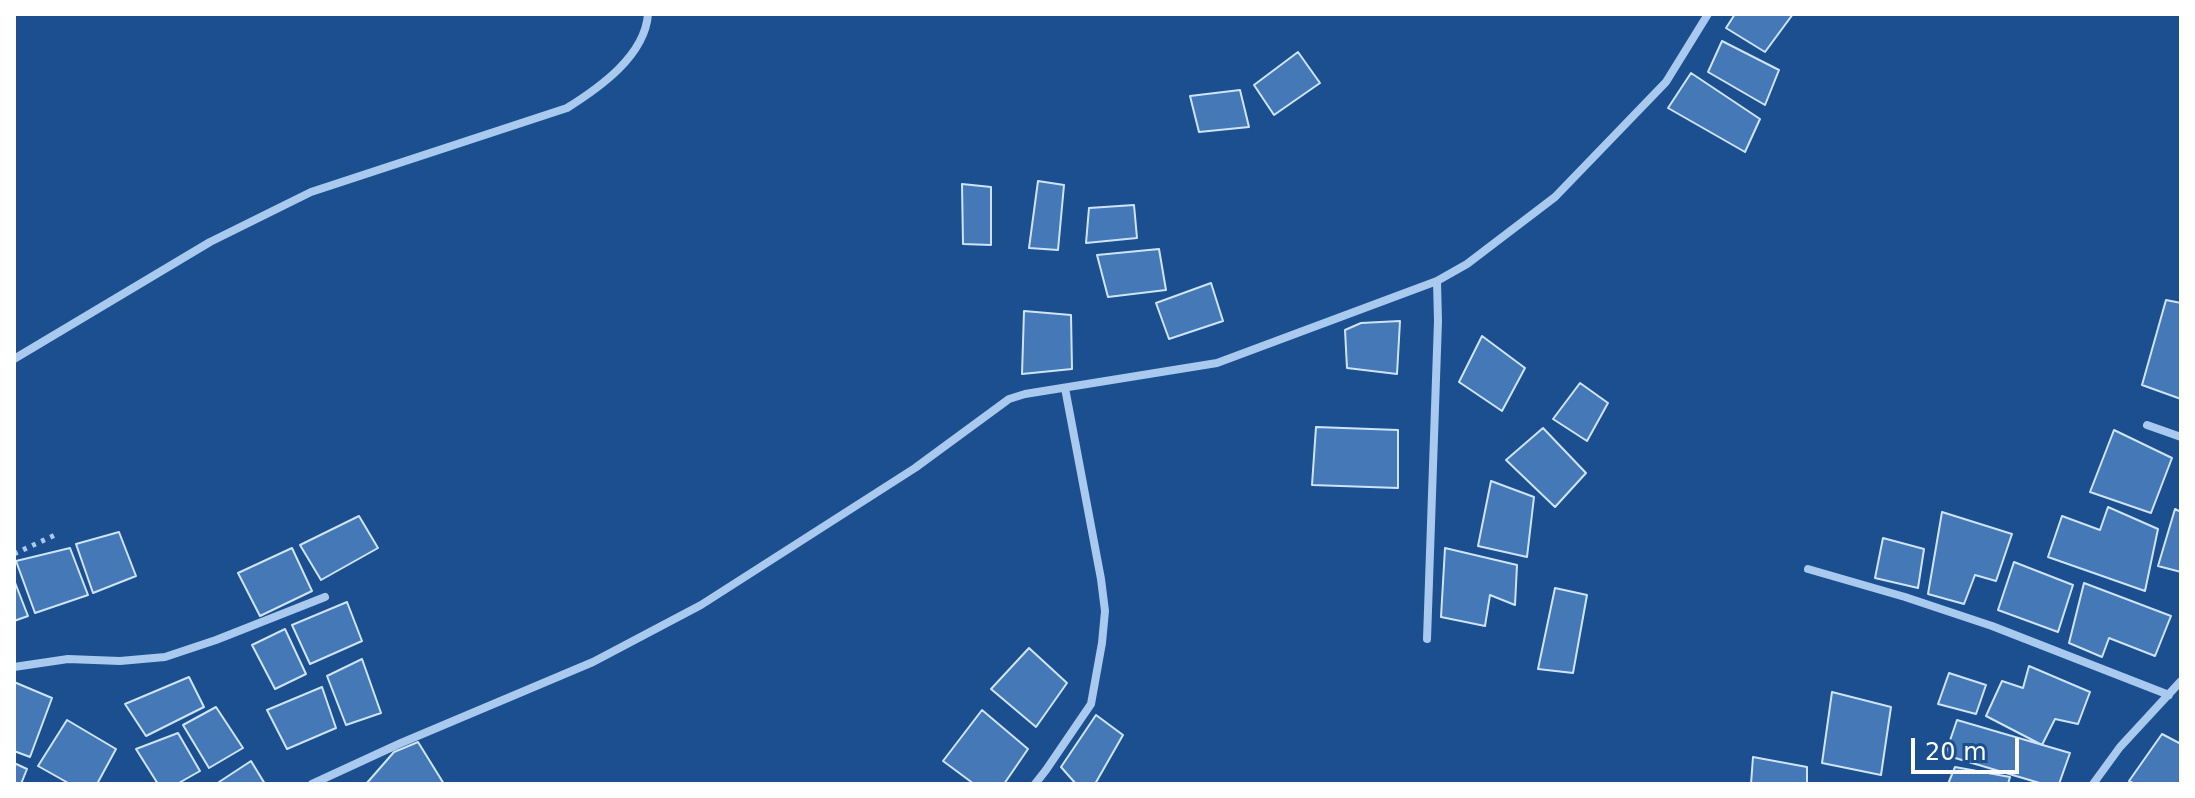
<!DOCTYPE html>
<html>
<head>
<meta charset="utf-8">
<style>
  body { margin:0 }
  #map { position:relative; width:2195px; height:798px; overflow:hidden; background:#1b4f8f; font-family:"DejaVu Sans",sans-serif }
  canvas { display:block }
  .frame { position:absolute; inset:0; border:16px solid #fff; pointer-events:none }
  .scale { position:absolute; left:1911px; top:738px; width:108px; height:36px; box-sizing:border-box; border:4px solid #fff; border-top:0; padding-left:10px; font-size:24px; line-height:28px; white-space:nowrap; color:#fff; -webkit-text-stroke:6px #1b4f8f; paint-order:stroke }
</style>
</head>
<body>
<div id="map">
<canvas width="2195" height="798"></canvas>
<div class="frame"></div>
<div class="scale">20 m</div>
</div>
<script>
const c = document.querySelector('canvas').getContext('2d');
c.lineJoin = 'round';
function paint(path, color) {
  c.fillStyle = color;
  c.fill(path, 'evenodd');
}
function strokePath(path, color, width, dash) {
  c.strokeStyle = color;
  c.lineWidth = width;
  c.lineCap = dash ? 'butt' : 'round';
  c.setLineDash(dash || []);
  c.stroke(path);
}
const building = new Path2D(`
  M1735 14H1793L1765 52 1726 28Z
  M1722 41 1779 70 1765 105 1708 72Z
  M1298 52 1320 83 1274 115 1254 85Z
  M1691 73 1760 119 1745 152 1668 108Z
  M1240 90 1249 127 1199 132 1190 96Z
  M1038 181 1064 185 1058 250 1029 248Z
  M962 184 991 187V245L963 244Z
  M1134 205 1137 238 1086 243 1089 208Z
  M1159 249 1166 290 1108 297 1097 255Z
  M1211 283 1223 321 1169 339 1156 303Z
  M2166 300 2181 303V399L2142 385Z
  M1024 311 1071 315 1072 369 1022 374Z
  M1400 321 1397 374 1347 368 1345 330 1361 323Z
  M1482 336 1525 368 1502 411 1459 382Z
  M1580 383 1608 403 1587 441 1553 419Z
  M1316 427 1398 430V488L1312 485Z
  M1543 428 1586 473 1555 507 1506 460Z
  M2114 430 2172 458 2151 513 2090 492Z
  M1491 481 1534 497 1527 557 1478 546Z
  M2108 507 2158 529 2145 591 2048 557 2062 516 2100 530Z
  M2175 509 2181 512V572L2158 566Z
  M1942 512 2012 534 1996 581 1975 575 1964 604 1928 594Z
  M359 516 378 548 321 580 300 545Z
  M119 532 136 576 93 593 76 544Z
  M1883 538 1924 549 1918 588 1875 578Z
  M70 548 88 595 35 613 16 561Z
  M292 548 312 591 260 616 238 573Z
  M1445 548 1517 565 1515 605 1490 595 1485 626 1441 617Z
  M2014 562 2073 585 2058 632 1998 610Z
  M14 580 28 616 14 621Z
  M2084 583 2171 616 2155 656 2109 638 2102 657 2069 643Z
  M1555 588 1587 595 1573 673 1538 669Z
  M347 602 362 641 310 664 292 625Z
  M285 629 306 674 275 689 252 645Z
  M1029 648 1067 683 1036 727 991 689Z
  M362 659 381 713 346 725 327 676Z
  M2029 666 2090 692 2078 724 2055 719 2042 745 1986 716 2002 681 2023 688Z
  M1949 673 1986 685 1976 714 1938 704Z
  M189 677 204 707 146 736 125 704Z
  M14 682 52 698 30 757 14 751Z
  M322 687 336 728 287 749 267 710Z
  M1832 692 1891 707 1881 775 1822 763Z
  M216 707 243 748 209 768 183 725Z
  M982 710 1028 749 1004 784H974L943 761Z
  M1096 715 1123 735 1095 784H1076L1061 767Z
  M67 720 116 749 97 784H70L38 766Z
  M1957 720 2070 753 2059 784H2043L1945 755Z
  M178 733 200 771 177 784H158L136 749Z
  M2162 734 2181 744V784H2135L2129 781Z
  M418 742 444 784H366L394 752Z
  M1753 757 1807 767V784H1751Z
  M251 761 265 784H216Z
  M14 763 27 769 21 784H14Z
  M1955 767 2010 777 2008 784H1948Z`);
const path = new Path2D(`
  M14 554 55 535`);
const minor = new Path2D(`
  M14 359 210 242 311 192 567 108C599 88 645 56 648 14
  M2147 425 2181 437
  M1808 569 1905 597 1992 626 2169 695
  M1427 639 1438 321 1437 281
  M14 667 68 659 120 661 165 657 216 640 325 597
  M312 784 401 743 593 662 701 605 915 468 1009 399 1025 394 1217 363 1437 281 1467 264 1555 197 1666 82 1708 14
  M1035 784 1046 770 1091 704 1102 643 1105 611 1101 579 1065 388
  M2093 784 2120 747 2181 681`);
paint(building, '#4478b7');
strokePath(building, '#cfe3fa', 2);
strokePath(path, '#a9c9ee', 5, [4, 6]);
strokePath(minor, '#a9c9ee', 8);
</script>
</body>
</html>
